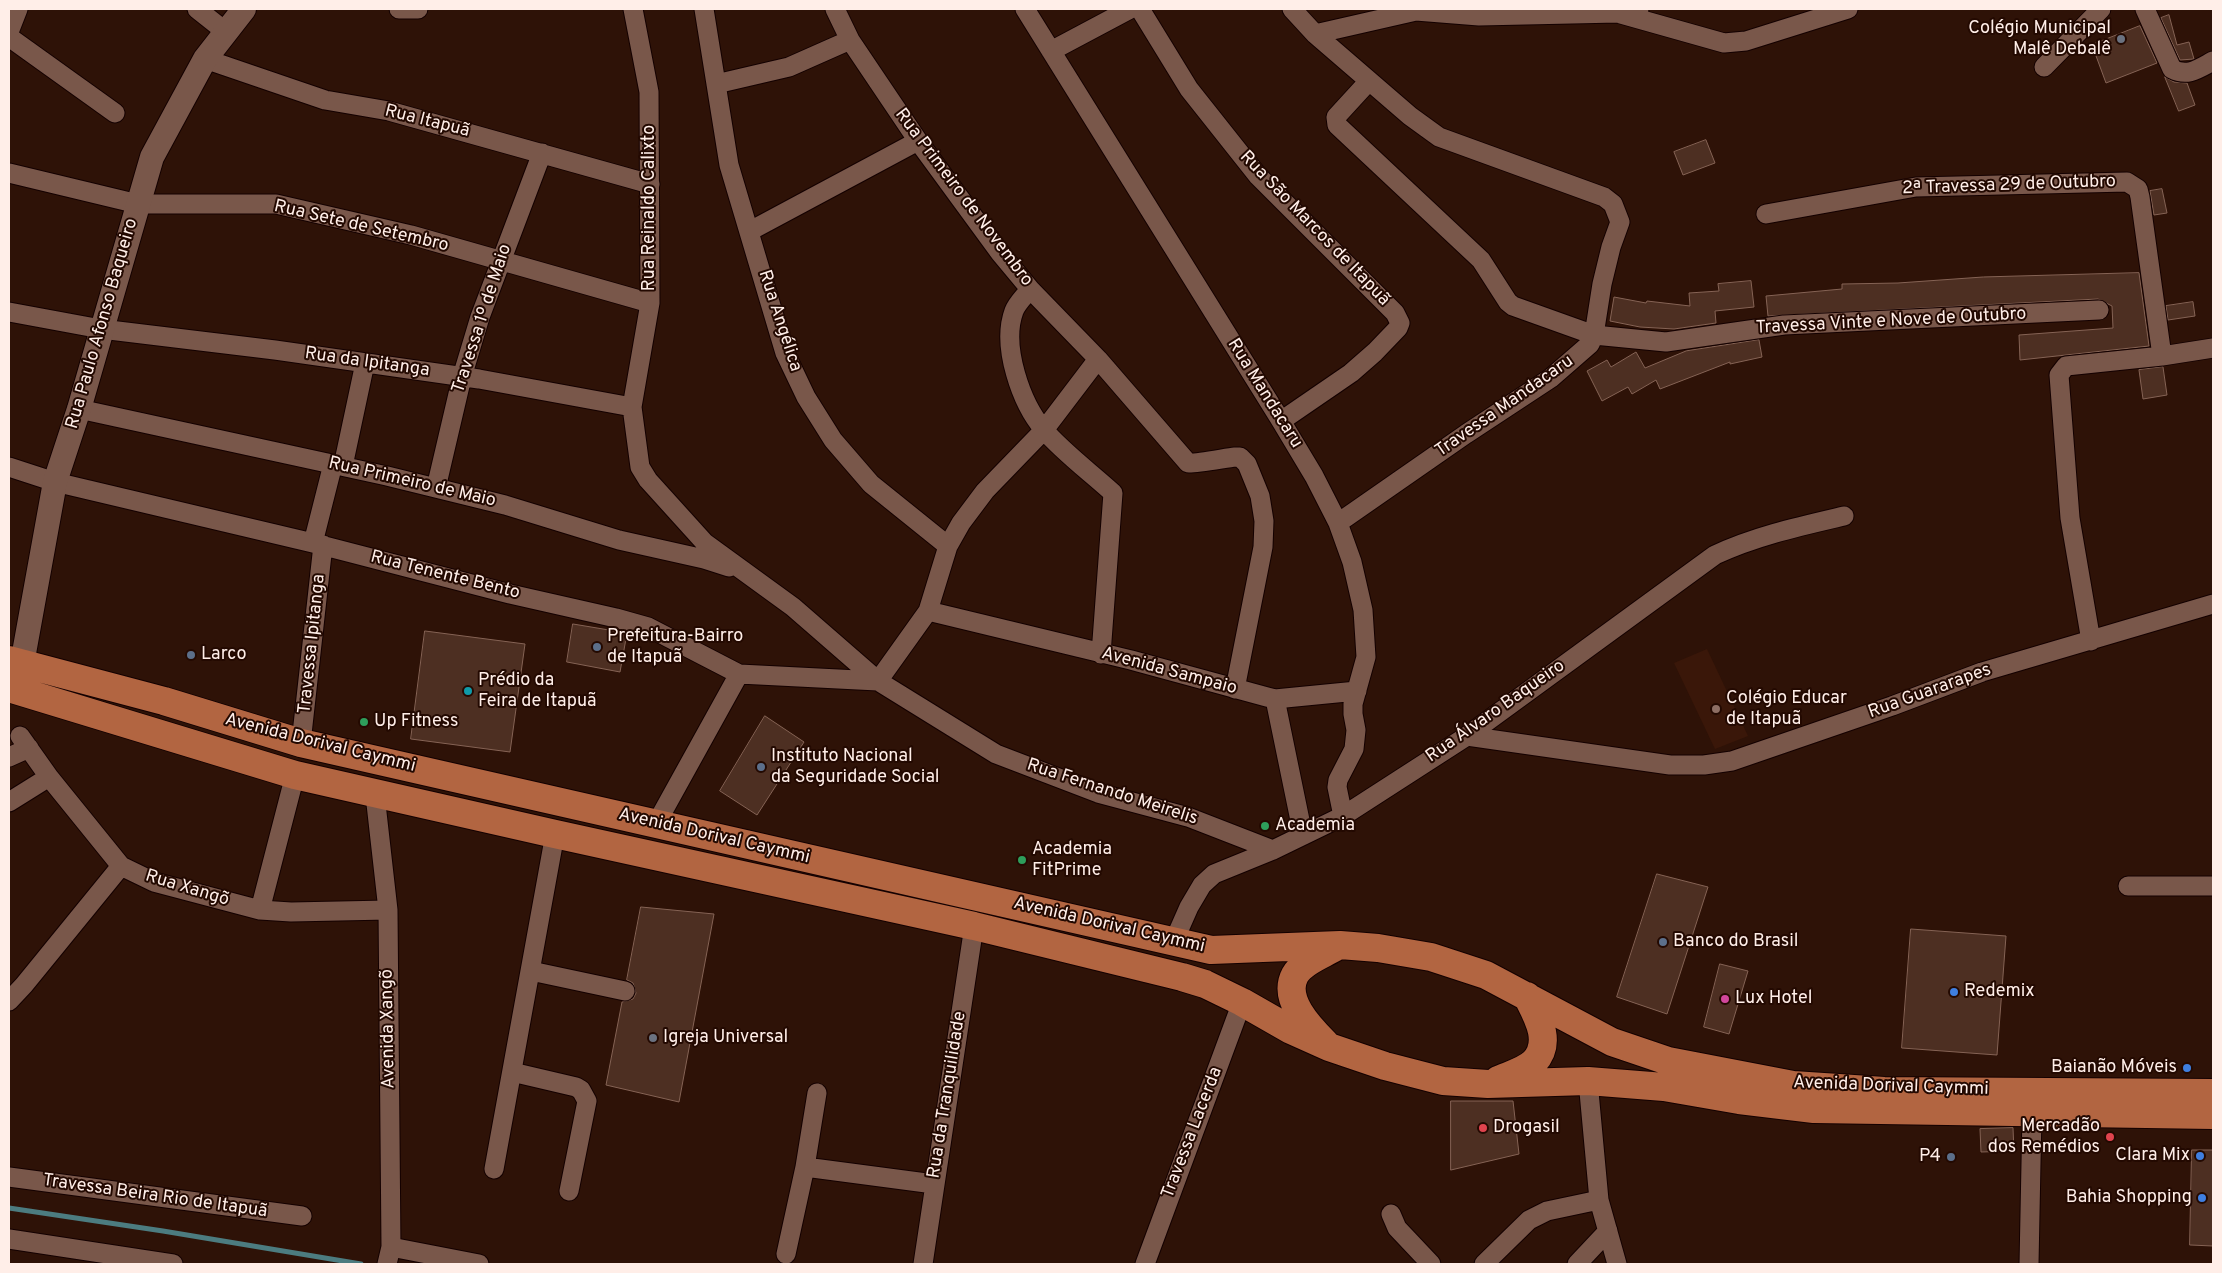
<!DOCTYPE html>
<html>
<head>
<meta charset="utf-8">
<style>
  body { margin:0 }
  #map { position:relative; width:2222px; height:1273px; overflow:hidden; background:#2e1207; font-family:Overpass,sans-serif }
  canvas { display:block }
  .frame { position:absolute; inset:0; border:10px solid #ffeee8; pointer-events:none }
</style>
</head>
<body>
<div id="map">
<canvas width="2222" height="1273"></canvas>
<div class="frame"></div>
</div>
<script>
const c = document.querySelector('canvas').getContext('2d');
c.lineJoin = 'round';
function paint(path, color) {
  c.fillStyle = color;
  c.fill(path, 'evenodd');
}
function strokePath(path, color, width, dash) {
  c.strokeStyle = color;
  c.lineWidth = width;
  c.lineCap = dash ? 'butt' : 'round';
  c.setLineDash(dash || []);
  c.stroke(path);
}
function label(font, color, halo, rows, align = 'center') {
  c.font = font + ' Overpass,sans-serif';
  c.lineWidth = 4;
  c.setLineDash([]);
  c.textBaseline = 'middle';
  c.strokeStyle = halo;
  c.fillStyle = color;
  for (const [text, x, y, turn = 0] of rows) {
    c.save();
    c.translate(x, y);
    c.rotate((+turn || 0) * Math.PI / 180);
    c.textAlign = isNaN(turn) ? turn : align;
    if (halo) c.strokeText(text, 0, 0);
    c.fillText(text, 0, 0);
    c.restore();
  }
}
const built = new Path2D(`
  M1707 649 1748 736 1715 749 1674 663Z`);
const stream = new Path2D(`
  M9 1208 163 1231 361 1264`);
const building = new Path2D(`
  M2169 15 2177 45 2189 42 2194 59 2180 60 2161 18Z
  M2140 26 2157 63 2106 83 2092 45Z
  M2165 77 2174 82 2187 83 2195 105 2179 111Z
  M1706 140 1715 163 1683 175 1674 152Z
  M2162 189 2167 213 2154 215 2150 191Z
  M2139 273 2149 346 2020 360 2019 335 2113 328 2112 306 2098 299 1768 316 1766 296 1842 289V284L1898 283 1983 277Z
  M1751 281 1754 307 1715 311 1716 323 1674 329 1640 327 1610 321 1614 297 1646 303 1647 301 1690 306 1689 293 1719 291 1718 284Z
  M2193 302 2195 316 2168 320 2166 306Z
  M1759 340 1762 357 1730 364V362L1660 389 1656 380 1632 394 1628 387 1602 401 1587 371 1607 360 1611 367 1636 352 1645 368 1686 351Z
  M2163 367 2167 395 2143 399 2139 370Z
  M573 624 627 633 620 672 567 662Z
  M425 631 525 644 510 752 411 739Z
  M765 716 804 742 757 815 720 791Z
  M1657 874 1708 887 1667 1014 1617 997Z
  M641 907 714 914 679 1102 606 1085 622 1002 633 999 636 993 633 983 627 980Z
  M1911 929 2006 936 1997 1055 1902 1048Z
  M1720 964 1748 971 1729 1034 1704 1027Z
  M1451 1101H1513L1519 1154 1451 1170Z
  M2013 1128 2014 1151 1981 1152 1980 1129Z
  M2192 1150H2213V1246L2190 1245Z`);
const minor = new Path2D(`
  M197 9 226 32
  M399 9H418
  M633 9 649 92 650 303 632 407 640 467 648 480 705 543 793 607 878 681 996 754 1098 793 1188 817 1273 850
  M704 9 729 165 785 353 806 397 833 440 871 484 948 546
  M835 9 850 40 918 141 1000 253 1030 289 1098 359 1188 463C1194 464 1226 458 1235 457H1240L1247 464 1260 496 1264 521 1263 547 1235 689
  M1025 9 1281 421 1314 476 1338 523 1352 562 1363 610 1366 657 1353 704V714L1356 730 1354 749 1338 780 1337 787 1343 816
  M1140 9 1189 89 1258 176 1395 313 1400 323 1398 328 1375 352 1351 373 1281 421
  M1292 9 1315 34 1410 116 1439 137 1604 197 1613 204 1620 222 1611 247 1602 284 1594 335 1590 344 1551 378 1466 434 1338 523
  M2145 9 2172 69C2188 77 2198 69 2213 61
  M1621 14 1724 43 1746 41 1848 9
  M9 32 18 9
  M1315 34 1416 11 1479 16 1618 13 1639 9
  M9 37 115 113
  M1051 51 1130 9
  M205 59 325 100 389 111 650 184
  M2044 67 2101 9
  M1369 81 1336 117 1337 125 1481 260 1508 302 1513 306 1594 335 1666 342 1784 325 2099 310
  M716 84 789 67 850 40
  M9 173 138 204H276L411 235 650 303
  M1766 214 1916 187 2127 182 2138 189 2140 197 2162 356
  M750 231 918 141
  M1030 289C1025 296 1017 303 1014 311 1001 346 1021 403 1044 430 1064 453 1090 472 1113 493L1101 654
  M9 312 101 329 275 350 479 379 632 407
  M79 409 387 476 505 505 619 540 704 559 729 567
  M343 466 365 363
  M9 467 55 482 313 543 510 594 616 618 648 627 739 674 878 681
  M436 488 462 377 480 317 542 153
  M313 543 333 464
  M928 611 1131 660 1267 697 1275 699 1357 691
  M2091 641 2070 518 2059 375 2066 366 2162 356 2213 348
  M878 681 928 611 948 546 961 523 985 491 1044 430 1098 359
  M1275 699 1303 835
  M20 736 49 777 121 866 154 882 260 910 291 912 388 910
  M1467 736 1670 765H1704L1732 761 1892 706 1982 672 2213 604
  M301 743 323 545
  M9 757 29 748
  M375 795 388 910 391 1247 387 1264
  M9 802 49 777
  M656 824 739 674
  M2128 886H2213
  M260 910 295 775
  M1174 941 1189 907 1202 885 1214 874 1273 850 1343 816 1467 736 1715 555C1755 536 1801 526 1844 516
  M531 971 625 991
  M9 1001 24 985 121 866
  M512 1072 576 1087 581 1090 587 1101 569 1191
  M1588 1081 1599 1200 1617 1264
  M805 1167 934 1184
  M494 1169 555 834
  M9 1177 302 1216
  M1391 1214 1397 1228 1431 1264
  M9 1239 173 1264
  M391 1247 479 1264
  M786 1254 805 1167 817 1093
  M923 1264 974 926
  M1145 1264 1242 1002
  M1484 1264 1529 1220 1547 1211 1599 1200
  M1577 1264 1608 1231
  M2029 1264 2032 1113`);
const tertiary = new Path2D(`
  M22 664 55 482 79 409 152 157 205 59 244 9`);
const primary = new Path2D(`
  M9 660 164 701 301 743 1211 950 1340 945 1378 948 1431 957 1486 975 1612 1042 1668 1061 1793 1085 1884 1091 2213 1093
  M9 688 295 775 555 834 974 926 1182 977 1205 984 1242 1002 1291 1030 1329 1047 1385 1066 1443 1081 1488 1084 1588 1081 1664 1087 1739 1100 1814 1109 2213 1115
  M1325 1043C1309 1027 1282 999 1295 975 1302 962 1322 955 1334 948
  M1498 1080C1509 1075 1525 1071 1534 1062 1553 1042 1537 1016 1527 996`);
const markers = [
  [2121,39,5,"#6b7280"],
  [597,647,5,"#5c6f8a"],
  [191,655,5,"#5c6f8a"],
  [468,691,5,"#0f9aa8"],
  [1716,709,5,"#8d6e63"],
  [364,722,5,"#2e9e5b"],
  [761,767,5,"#5c6f8a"],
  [1265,826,5,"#2e9e5b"],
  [1022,860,5,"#2e9e5b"],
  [1663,942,5,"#5c6f8a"],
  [1954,992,5,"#3f7fe0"],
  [1725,999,5,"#d1479c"],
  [653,1038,5,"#6b7280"],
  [2187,1068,5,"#3f7fe0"],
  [1483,1128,5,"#e0444e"],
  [2110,1137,5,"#e0444e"],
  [2200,1156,5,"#3f7fe0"],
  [1951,1157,5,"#5c6f8a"],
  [2202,1198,5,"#3f7fe0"]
];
const poiNames = [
  ["Colégio Municipal",2111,29,"right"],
  ["Malê Debalê",2111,50,"right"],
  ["Prefeitura-Bairro",607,637],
  ["de Itapuã",607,658],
  ["Larco",201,655],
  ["Prédio da",478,681],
  ["Feira de Itapuã",478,702],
  ["Colégio Educar",1726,699],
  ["de Itapuã",1726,720],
  ["Up Fitness",374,722],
  ["Instituto Nacional",771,757],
  ["da Seguridade Social",771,778],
  ["Academia",1275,826],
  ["Academia",1032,850],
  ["FitPrime",1032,871],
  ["Banco do Brasil",1673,942],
  ["Redemix",1964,992],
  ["Lux Hotel",1735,999],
  ["Igreja Universal",663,1038],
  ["Baianão Móveis",2177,1068,"right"],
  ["Mercadão",2100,1127,"right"],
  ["dos Remédios",2100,1148,"right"],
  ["Drogasil",1493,1128],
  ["Clara Mix",2190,1156,"right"],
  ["P4",1941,1157,"right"],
  ["Bahia Shopping",2192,1198,"right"]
];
const streetNames = [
  ["Rua Itapuã",427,122,14],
  ["2ª Travessa 29 de Outubro",2009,186,-2],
  ["Rua Primeiro de Novembro",963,198,53],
  ["Rua Reinaldo Calixto",650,208,-90],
  ["Rua Sete de Setembro",361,227,13],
  ["Rua São Marcos de Itapuã",1314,229,46],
  ["Travessa 1º de Maio",483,319,-72],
  ["Rua Angélica",779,321,72],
  ["Travessa Vinte e Nove de Outubro",1891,322,-3],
  ["Rua Paulo Afonso Baqueiro",103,324,-74],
  ["Rua da Ipitanga",367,363,8],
  ["Rua Mandacaru",1264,394,58],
  ["Travessa Mandacaru",1505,407,-35],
  ["Rua Primeiro de Maio",412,483,13],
  ["Rua Tenente Bento",445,576,14],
  ["Travessa Ipitanga",313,644,-84],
  ["Avenida Sampaio",1169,672,15],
  ["Rua Guararapes",1930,692,-20],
  ["Rua Álvaro Baqueiro",1496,712,-35],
  ["Avenida Dorival Caymmi",320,744,14],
  ["Rua Fernando Meirelis",1112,793,18],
  ["Avenida Dorival Caymmi",714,837,13],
  ["Rua Xangõ",187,889,17],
  ["Avenida Dorival Caymmi",1109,926,13],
  ["Avenida Xangõ",389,1029,-91],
  ["Avenida Dorival Caymmi",1891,1087,2],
  ["Rua da Tranquilidade",948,1095,-81],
  ["Travessa Lacerda",1193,1133,-69],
  ["Travessa Beira Rio de Itapuã",155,1197,8]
];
paint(built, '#3a1709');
strokePath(stream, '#4c7c80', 5);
paint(building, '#4d2f22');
strokePath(building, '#856355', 1);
strokePath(minor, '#140000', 21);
strokePath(tertiary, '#140000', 26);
strokePath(primary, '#140000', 30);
strokePath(minor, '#79574a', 19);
strokePath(tertiary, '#79574a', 24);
strokePath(primary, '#b26541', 28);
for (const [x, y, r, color] of markers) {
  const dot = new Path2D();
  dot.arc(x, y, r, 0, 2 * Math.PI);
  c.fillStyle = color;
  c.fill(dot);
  strokePath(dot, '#230901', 2);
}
label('18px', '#ffeee8', '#230901', poiNames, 'left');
label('18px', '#ffeee8', '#230901', streetNames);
</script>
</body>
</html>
